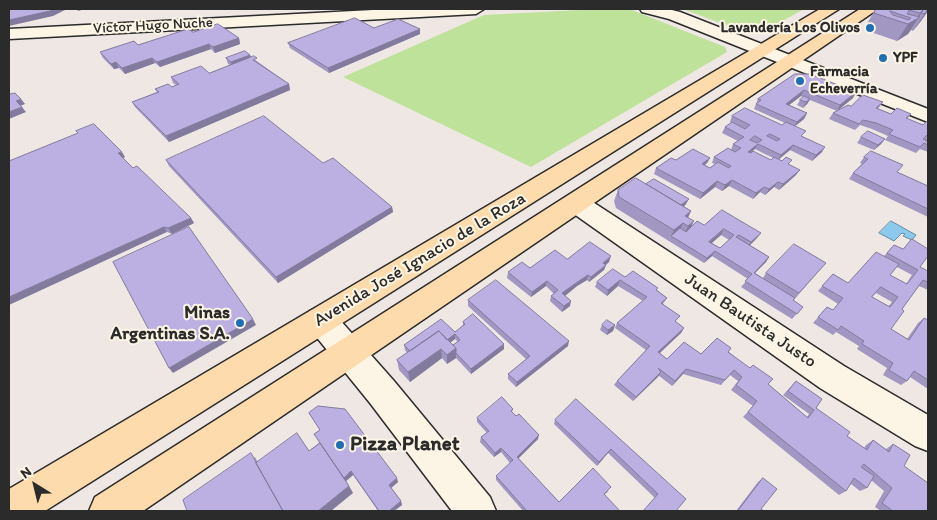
<!DOCTYPE html>
<html>
<head>
<meta charset="utf-8">
<style>
  body { margin:0 }
  #map { position:relative; width:937px; height:520px; overflow:hidden; background:#efe7e4; font-family:Itim,sans-serif }
  canvas { display:block }
  .frame { position:absolute; inset:0; border:10px solid #2b2b2b; pointer-events:none }
  .north { position:absolute; left:10px; top:460px; width:50px; height:50px; -webkit-text-stroke:4px #fcf5e5; paint-order:stroke; rotate:324deg; font-size:14px; font-weight:700; line-height:20px; text-align:center; color:#2b2b2b }
  .north::after { content:''; display:block; margin:auto; width:18px; height:22px; background:#2b2b2b; clip-path:polygon(50% 0,100% 100%,50% 72%,0 100%) }
</style>
</head>
<body>
<div id="map">
<canvas width="937" height="520"></canvas>
<div class="frame"></div>
<div class="north">N</div>
</div>
<script>
const c = document.querySelector('canvas').getContext('2d');
c.lineJoin = 'round';
function paint(path, color) {
  c.fillStyle = color;
  c.fill(path, 'evenodd');
}
function strokePath(path, color, width, dash) {
  c.strokeStyle = color;
  c.lineWidth = width;
  c.lineCap = dash ? 'butt' : 'round';
  c.setLineDash(dash || []);
  c.stroke(path);
}
function label(font, color, halo, rows, align = 'center') {
  c.font = font + ' Itim,sans-serif';
  c.lineWidth = 4;
  c.setLineDash([]);
  c.textBaseline = 'middle';
  c.strokeStyle = halo;
  c.fillStyle = color;
  for (const [text, x, y, turn = 0] of rows) {
    c.save();
    c.translate(x, y);
    c.rotate((+turn || 0) * Math.PI / 180);
    c.textAlign = isNaN(turn) ? turn : align;
    if (halo) c.strokeText(text, 0, 0);
    c.fillText(text, 0, 0);
    c.restore();
  }
}
const green = new Path2D(`
  M600 9 632 10 725 47 727 52 531 167 343 77 484 15Z
  M683 9H804L761 33 744 32Z`);
const water = new Path2D(`
  M891 221 916 235 912 240 903 236 905 234 902 233 894 241 879 233Z`);
const minor = new Path2D(`
  M392 9H484L476 14 9 39V29Z
  M640 9H668L680 12 928 109V122L669 19 642 12Z
  M576 195 585 197 844 366 928 415V451L915 446 820 388 567 209 564 203 567 197Z
  M321 307 332 311 394 381 490 497 496 511H452L370 403 310 329 306 320 310 311Z`);
const major = new Path2D(`
  M820 9H839L45 511H9V489Z
  M860 9H878L143 511H89L95 497Z`);
const wall = new Path2D(`
  M928 9V11L921 21 913 31 911 30 908 34 897 41 865 30V27L875 10Z
  M374 28 420 29V34L329 73 290 48 288 43Z
  M193 32 239 38 240 44 215 53 211 49 160 67 155 63 125 74 119 68 114 69 103 58 100 52 138 45Z
  M250 55 251 57 289 84 290 90 169 142 135 107 132 102 157 92 155 89 172 87 176 85 173 83 171 77 209 73 230 65 228 64 226 58Z
  M795 74 856 92 853 98 837 111 810 100 807 104 803 108 797 105 800 100 803 97 801 96 789 105 807 113 804 119 795 126 803 137 822 152 812 161 790 150 779 159 790 165 796 175 779 190 774 187 765 195 760 192 753 199 729 186 722 191 715 187 700 199 654 174 656 168 676 160 710 158 707 163 705 165 710 168 715 164 712 163 714 157 731 150 733 144 738 141 722 133 725 127 732 123 730 122 732 116 782 125 785 123 754 109 758 99ZM755 149 773 158 771 160 750 153Z
  M883 102 878 109 891 114H911L907 119 923 125 928 120V152L920 149 916 153 885 140 888 136 872 129 860 125 855 130 829 119 833 113 851 106Z
  M861 137 885 139 881 144 874 150 857 143Z
  M125 157 123 158 133 168 191 218 194 223 172 234 167 232 9 161Z
  M864 157 928 186V217L849 179 853 173 862 164 860 163Z
  M166 160 323 163 392 207 393 212 278 283 169 166Z
  M646 184 686 204 684 207 691 211 688 217 692 226 704 225 761 233 757 238 750 245 769 257 766 262 755 273 763 278 766 273H817L793 301 803 307 792 319 741 287 748 279 712 256 704 263 616 208 614 201 618 190ZM721 235 729 240 720 248 712 243Z
  M894 245 920 267 928 271V290L919 286 902 309 891 329 907 339 918 323 924 318 928 320V389L910 377 907 381 901 385 883 375 887 368 857 349 859 346 836 332 833 335 813 323 827 307 833 310 838 304 818 291 833 274 848 283 884 256ZM897 267 912 275 906 284 890 275ZM876 293 892 302 888 307 872 297Z
  M567 259 609 262 606 265 604 270 589 282 587 280 577 286 565 296 570 306 562 312 550 301 551 296 554 294 546 286 531 297 507 278 508 272Z
  M625 277 657 290 667 298 663 304 676 322 684 328 681 333 660 353 667 359 701 354 729 352 807 417 809 414 783 395 796 381 816 408 847 436 864 448 866 445 873 440 886 449 893 444 904 466 928 511H881L875 507 884 491 871 480 867 488 860 491 851 484 846 491 839 495 743 417 753 406 731 390 738 381 730 375 721 385 683 374 672 386 658 375 633 401 614 385 617 381 646 350 615 328 617 323 643 301 618 286 607 296 595 287 597 282Z
  M468 300 568 346 516 387 508 379V374L526 359 468 306Z
  M463 322 504 349 471 374 456 358 447 364 442 358 410 382 399 370 397 360 407 353 405 350 404 345 455 332 463 326ZM455 339 458 342 453 345 450 343Z
  M602 325H615L613 331 607 335 600 330Z
  M576 399 676 511 654 497 608 453 597 466 554 424 555 420Z
  M513 409 512 412 538 439 518 458 559 502 609 491 604 495 620 511H523L496 480V476L510 463 501 452 494 457 480 442 481 437 487 433 477 422V418Z
  M309 413 398 482 391 488 401 501 402 505 394 511H378L353 475 346 481 353 493 187 511 255 457 257 461 309 451 319 443 320 430Z
  M763 478 761 509 764 511H736L758 482Z`);
const shadedWall = new Path2D(`
  M54 9H67L53 16 9 26V20Z
  M77 9H85L78 11Z
  M924 9 908 34 897 41 908 24 915 20 920 13Z
  M928 9V11L921 21 913 31Z
  M420 29V34L329 73 328 68Z
  M239 38 240 44 215 53 213 47Z
  M209 44 211 49 160 67 157 62Z
  M250 55 252 60 233 67 231 62Z
  M152 58 155 63 125 74 122 68Z
  M116 62 119 68 114 69 111 64Z
  M289 84 290 90 169 142 166 136Z
  M804 90 801 96 784 109 786 104Z
  M856 92 853 98 837 111 840 105Z
  M21 99 25 104 20 106 16 101Z
  M810 99 807 104 803 108 806 102Z
  M22 107 26 112 9 119V112Z
  M807 113 804 119 794 127 797 122Z
  M885 139 881 144 874 150 878 145Z
  M758 144 755 149 745 157 748 152Z
  M793 145 790 150 778 160 781 155Z
  M825 147 822 152 812 161 816 155Z
  M122 152 125 157 122 159 118 153Z
  M710 158 707 163 699 169 702 164Z
  M800 170 796 175 779 190 783 184Z
  M732 180 729 186 722 191 725 185Z
  M717 181 715 187 700 199 703 193Z
  M778 182 774 187 765 195 769 189Z
  M764 187 760 192 753 199 756 193Z
  M689 199 686 204 676 213 678 207Z
  M392 207 393 212 278 283 276 277Z
  M691 211 686 222 683 223 678 234 671 236 674 230 685 216Z
  M191 218 194 223 172 234 168 228Z
  M694 221 689 232 683 237 688 226Z
  M164 227 167 232 9 305V297Z
  M724 229 721 235 707 247 709 242Z
  M761 233 757 238 747 248 751 242Z
  M715 251 712 256 704 263 707 258Z
  M611 256 609 262 601 268 603 263Z
  M769 257 766 262 750 278 754 273Z
  M606 265 604 270 589 282 591 277Z
  M588 275 587 280 577 286 561 299 562 293 579 281Z
  M620 280 618 286 607 296 608 290Z
  M547 281 546 286 531 297 532 292Z
  M571 301 570 306 562 312 564 306Z
  M253 319 256 325 173 373 169 368Z
  M615 325 613 331 607 335 608 330Z
  M684 328 681 333 655 357 658 352Z
  M455 334V339L445 346V341Z
  M569 341 568 346 516 387 517 382Z
  M504 344V349L471 374V369Z
  M456 348V358L447 364V355Z
  M441 349 442 358 410 382 408 372Z
  M686 369 683 374 672 386 675 381Z
  M661 372 658 377 633 401 636 397Z
  M539 435 538 439 516 461 517 457Z
  M501 448V452L494 457 495 453Z
  M611 449 608 453 597 466 599 462Z
  M351 471 353 475 345 482 343 478Z
  M397 478 398 482 391 488 389 485Z
  M349 486 353 493 331 511H318Z
  M401 501 402 505 394 511H389Z`);
const building = new Path2D(`
  M9 9H54L50 11 9 20Z
  M877 9H910L907 14 920 17 908 24 874 13 875 10ZM890 11 911 18 909 20 893 15Z
  M910 9H924L920 13 909 10Z
  M924 9H928L924 14 922 13Z
  M355 18 374 28 398 19 420 29 328 68 288 43Z
  M218 24 239 38 213 47 209 44 157 62 152 58 122 68 116 62 111 64 100 52 134 41 138 45 188 29 193 32Z
  M245 51 250 55 231 62 226 58Z
  M254 56 257 58 253 60 289 84 166 136 132 102 159 92 155 89 168 84 172 87 179 84 171 77 201 66 209 73Z
  M795 74H810L856 92 840 105 804 90 786 104 807 113 797 122 756 104 761 100 758 99Z
  M9 93 10 94 15 93 21 99 16 101 22 107 9 112Z
  M863 95 883 102 876 108 891 114 897 108 911 114 906 118 923 125 928 120V134L923 139 927 141 928 139V145L924 143 920 147 889 134 893 130 876 123 863 120 859 124 833 113 848 105 851 106Z
  M804 96 810 99 806 102 800 100Z
  M745 108 782 125 786 122 806 131 801 136 825 147 816 155 793 145 781 155 758 144 748 152 751 153 753 151 771 160 774 157 782 161 786 157 792 160 788 164 800 170 783 184 778 182 769 189 764 187 756 193 732 180 725 185 717 181 703 193 656 168 671 158 676 160 693 149 710 158 702 164 710 168 718 162 729 168 731 166 714 157 728 148 735 152 741 148 733 144 744 137 725 127 732 122 745 129 750 125 732 116ZM770 134 780 139 777 141 767 136ZM755 136 762 140 757 143 750 140Z
  M264 116 323 163 333 158 392 207 276 277 166 160Z
  M94 124 122 152 118 153 133 168 137 166 191 218 168 228 164 227 9 297V161L78 133 76 131Z
  M868 131 885 139 878 145 861 137Z
  M871 151 903 165 897 172 928 186V209L853 173 868 159 864 157Z
  M636 178 691 211 685 216 694 221 688 226 683 223 674 230 619 197 618 190Z
  M654 179 689 199 681 205 646 184Z
  M722 210 761 233 751 242 739 235 736 237 769 257 754 273 795 298 793 300 803 307 797 314 745 281 752 274 715 251 707 258 671 236 680 228 686 232 697 221 704 225ZM724 229 734 235 720 248 709 242Z
  M189 227 253 319 169 368 113 262Z
  M912 239 928 249V256L920 267 928 271V282L923 280 902 309 904 311 891 329 909 340 924 318 928 320V380L914 371 907 381 889 370 893 363 862 344 864 341 841 326 838 330 818 317 827 307 833 310 843 298 822 286 833 274 848 283 876 252 899 264 890 275 907 284 918 270 887 253 894 245 903 249ZM881 287 898 297 890 307 872 297Z
  M590 242 611 256 603 263 606 265 591 277 588 275 579 281 562 293 571 301 564 306 551 296 558 290 547 281 532 292 508 272 522 262 530 268 555 250 567 259Z
  M794 244 826 263 799 293 766 273Z
  M613 269 625 277 633 271 658 288 656 290 667 298 661 303 680 316 675 321 684 328 658 352 667 359 684 342 701 354 717 338 731 348 728 352 750 368 753 365 773 379 768 384 808 418 814 410 788 391 796 381 822 399 816 408 850 432 847 436 867 450 873 440 889 452 893 444 910 455 904 466 928 483V511H893L882 503 892 488 864 464 861 467 874 476 867 488 854 478 846 491 748 412 757 401 736 385 742 377 734 370 725 380 686 369 675 381 658 368 661 372 636 397 617 381 650 346 617 323 647 297 620 280 608 290 597 282Z
  M496 280 569 341 517 382 508 374 530 356 468 300Z
  M473 314 504 344 471 369 456 353V348L453 345 460 340 455 334 447 340 439 331 410 351 404 345 441 319 455 332 465 324 463 322Z
  M607 320 615 325 608 330 602 325Z
  M439 331 456 348 447 355 441 349 408 372 397 360Z
  M502 397 513 409 511 411 516 416 519 414 539 435 517 457 559 502 593 468 611 487 604 494 620 511H527L496 476 513 460 501 448 495 453 481 437 489 431 477 418Z
  M576 399 686 499 676 511H643L658 494 611 449 599 462 555 420Z
  M318 406 345 409 397 478 389 485 401 501 389 511H379L351 471 344 478 320 443 314 434 320 430 309 413Z
  M297 433 309 451 320 443 349 486 318 511H283L256 463Z
  M251 453 256 462V463L283 511H187L183 500Z
  M763 478 777 489 761 509 764 511H738Z`);
const markers = [
  [870,28,5,"#1f6fb2"],
  [883,58,5,"#1f6fb2"],
  [800,81,5,"#1f6fb2"],
  [240,323,5,"#1f6fb2"],
  [340,445,5,"#1f6fb2"]
];
const farStreetnames = [
  ["Víctor Hugo Nuche",153,26,-3]
];
const farPoinames = [
  ["Lavandería Los Olivos",860,28,"right"],
  ["YPF",893,58],
  ["Farmacia",810,72],
  ["Echeverría",810,89]
];
const streetNames = [
  ["Avenida José Ignacio de la Roza",420,260,-31],
  ["Juan Bautista Justo",750,321,34]
];
const poiNames = [
  ["Minas",230,313],
  ["Argentinas S.A.",230,334]
];
const nearPoinames = [
  ["Pizza Planet",350,445]
];
paint(green, '#bfe29b');
paint(water, '#8cc9ed');
strokePath(water, '#658a9f', 1);
strokePath(minor, '#2b2b2b', 3);
strokePath(major, '#2b2b2b', 3);
paint(minor, '#fcf5e5');
paint(major, '#fedbac');
paint(wall, '#a197c2');
paint(shadedWall, '#837b9e');
paint(building, '#bbb0e1');
strokePath(building, '#837b9e', 1);
for (const [x, y, r, color] of markers) {
  const dot = new Path2D();
  dot.arc(x, y, r, 0, 2 * Math.PI);
  c.fillStyle = color;
  c.fill(dot);
  strokePath(dot, '#fcf5e5', 2);
}
label('15px', '#2b2b2b', '#fcf5e5', farStreetnames);
label('bold 15px', '#2b2b2b', '#fcf5e5', farPoinames, 'left');
label('18px', '#2b2b2b', '#fcf5e5', streetNames);
label('bold 18px', '#2b2b2b', '#fcf5e5', poiNames, 'right');
label('bold 21px', '#2b2b2b', '#fcf5e5', nearPoinames, 'left');
</script>
</body>
</html>
